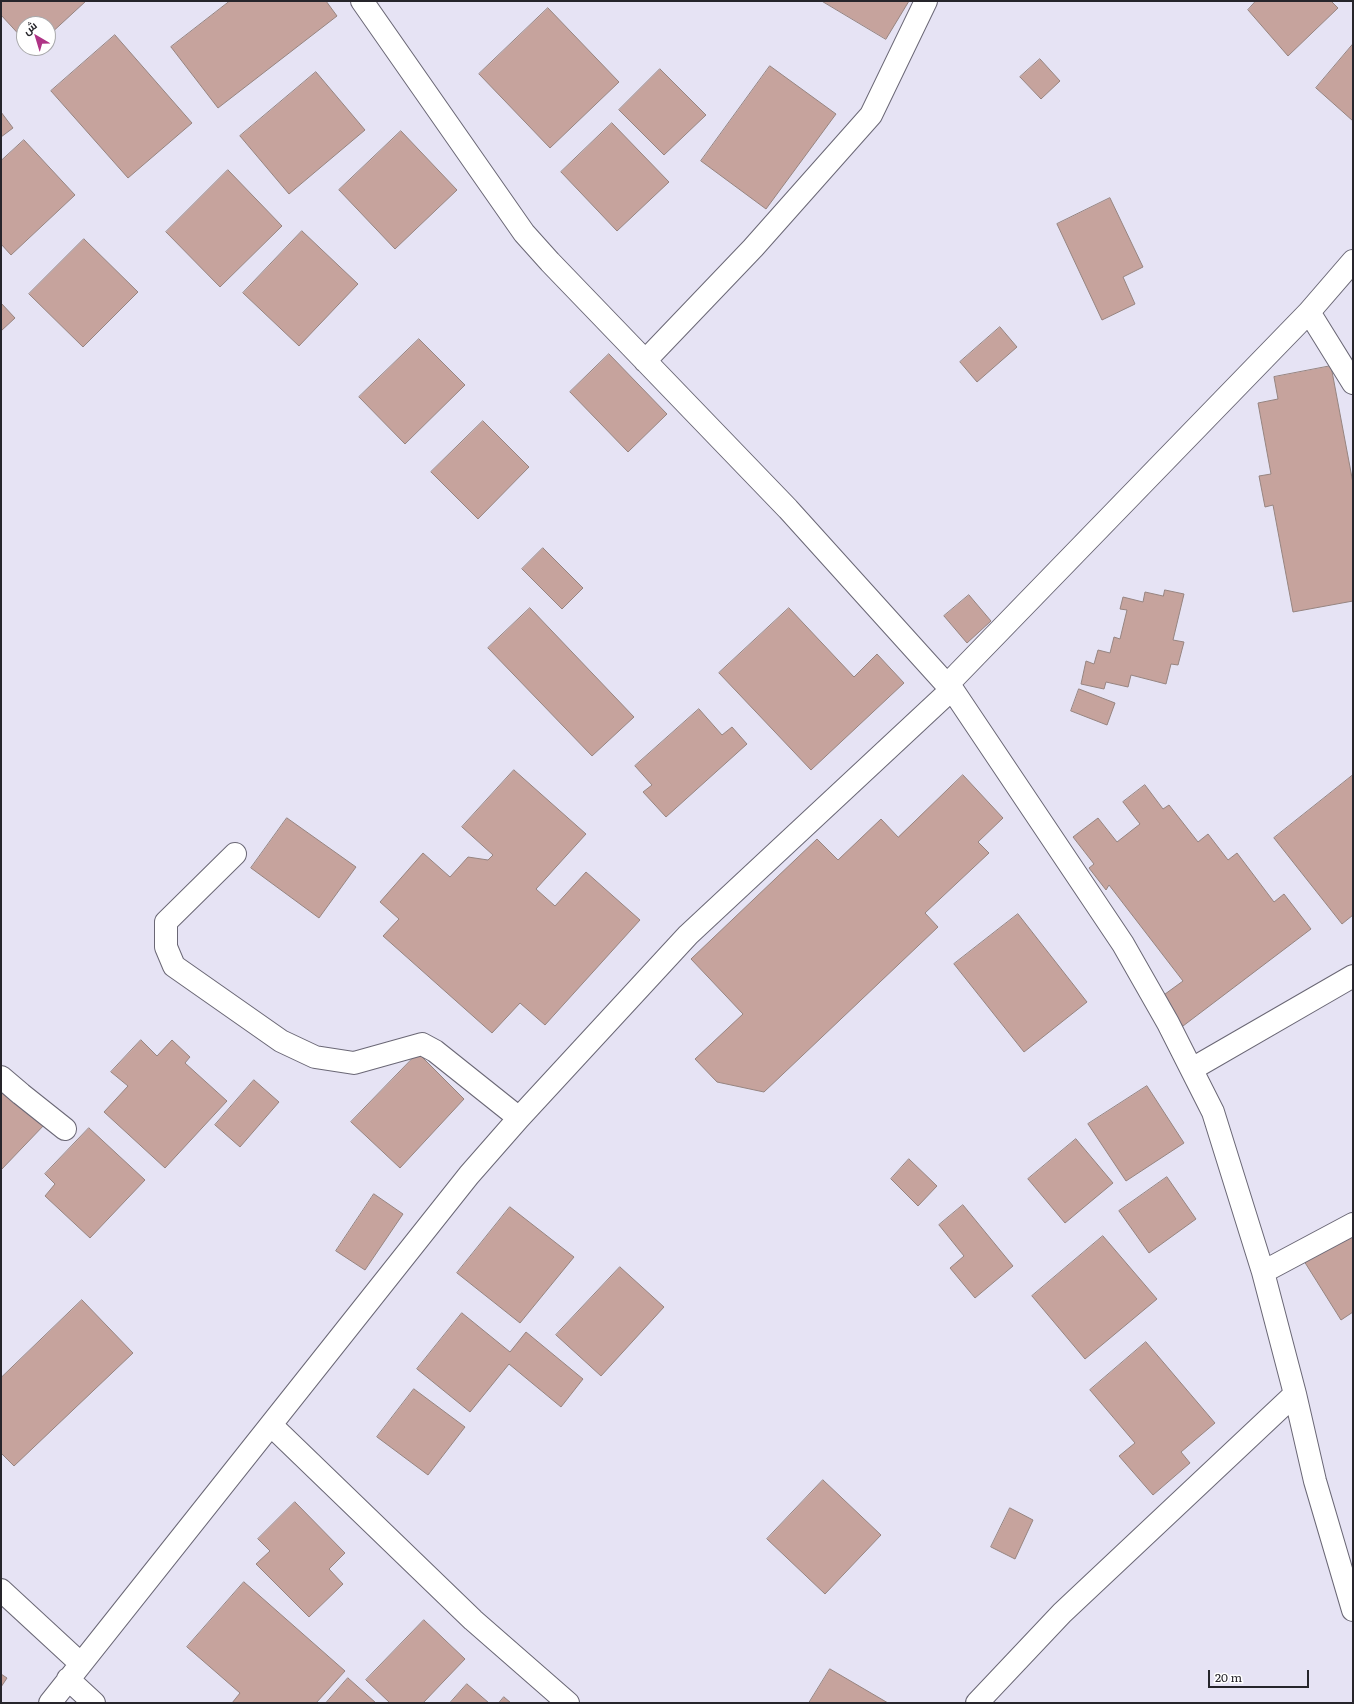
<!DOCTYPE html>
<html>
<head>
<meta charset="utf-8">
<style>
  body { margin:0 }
  #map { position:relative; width:1354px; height:1704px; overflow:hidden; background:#e6e3f4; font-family:Literata,Cairo,serif }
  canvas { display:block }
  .frame { position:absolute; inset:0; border:2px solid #26252b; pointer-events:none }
  .north { position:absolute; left:16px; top:16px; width:40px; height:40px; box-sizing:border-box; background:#fff; border:1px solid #a8a8aa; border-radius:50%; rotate:322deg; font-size:11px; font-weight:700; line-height:16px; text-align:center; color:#26252b }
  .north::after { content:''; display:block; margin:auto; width:14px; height:18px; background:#af3486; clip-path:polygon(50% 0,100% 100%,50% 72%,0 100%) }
  .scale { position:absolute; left:1208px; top:1670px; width:101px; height:18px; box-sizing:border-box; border:2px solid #26252b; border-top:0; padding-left:5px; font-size:12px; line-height:14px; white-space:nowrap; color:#26252b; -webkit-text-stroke:3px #fff; paint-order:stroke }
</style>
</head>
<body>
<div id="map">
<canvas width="1354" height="1704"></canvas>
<div class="frame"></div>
<div class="north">ش</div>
<div class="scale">20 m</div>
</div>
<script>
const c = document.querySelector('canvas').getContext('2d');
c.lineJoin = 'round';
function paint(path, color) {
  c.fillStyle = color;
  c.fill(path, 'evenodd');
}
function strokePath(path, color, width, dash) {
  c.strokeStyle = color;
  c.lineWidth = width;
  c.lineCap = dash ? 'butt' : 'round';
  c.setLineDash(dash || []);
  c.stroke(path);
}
const building = new Path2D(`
  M1 1H86L48 36V24H24V40L1 15Z
  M230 1H326L337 16 218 108 171 47Z
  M822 1H909L886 39Z
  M1256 1H1331L1338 8 1288 56 1248 10Z
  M548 8 619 82 550 148 479 74Z
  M115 35 192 123 128 178 51 91Z
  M1353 44V121L1316 88Z
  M1040 59 1060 81 1041 99 1020 77Z
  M770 66 836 114 766 209 701 161Z
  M660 69 706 115 664 155 619 110Z
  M316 72 365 130 289 194 240 136Z
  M1 112 13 128 1 137Z
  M612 123 669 182 617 231 561 172Z
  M401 131 457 190 395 249 339 190Z
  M24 140 75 195 11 255 1 244V161Z
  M228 170 282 226 220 287 166 232Z
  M1110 198 1143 267 1123 277 1135 304 1102 320 1057 224Z
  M302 231 358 284 299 346 243 293Z
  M84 239 138 292 83 347 29 294Z
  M1 303 15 318 1 331Z
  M1000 327 1017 347 977 382 960 362Z
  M419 339 465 385 405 444 359 397Z
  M609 354 667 414 628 452 570 392Z
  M1331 366 1353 483V601L1293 612 1273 505 1265 507 1259 476 1271 474 1258 403 1278 399 1274 377Z
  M483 421 529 467 478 519 431 472Z
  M543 548 583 588 562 609 522 569Z
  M1165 590 1184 594 1173 640 1184 642 1178 665 1171 664 1166 684 1131 675 1128 687 1106 682 1104 689 1081 684 1086 661 1094 664 1098 650 1110 653 1114 637 1120 639 1127 610 1120 609 1123 597 1143 602 1145 592 1163 596Z
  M969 595 991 621 967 643 944 616Z
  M530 608 634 717 592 756 488 648Z
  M789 608 854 677 877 654 904 683 811 770 719 673Z
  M1079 689 1115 703 1107 725 1071 711Z
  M699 709 722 735 732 727 747 744 666 817 643 792 652 785 635 766Z
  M514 770 586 834 536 889 555 906 586 872 640 920 545 1025 520 1003 492 1033 383 936 399 919 380 902 423 853 450 877 468 857 488 860 493 855 462 827Z
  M963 775 1003 818 978 842 989 853 925 913 938 927 764 1092 717 1082 695 1059 743 1014 691 959 817 839 838 860 881 819 898 837Z
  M1353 775V915L1342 924 1274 838Z
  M1145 785 1163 809 1169 805 1198 842 1208 834 1228 860 1237 853 1274 902 1284 894 1311 929 1183 1026 1161 997 1183 981 1109 885 1106 890 1089 868 1094 864 1073 837 1098 818 1117 842 1140 824 1123 802Z
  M287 818 356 867 319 918 251 868Z
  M1018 914 1087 1002 1024 1052 954 964Z
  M141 1040 157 1056 172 1040 190 1057 185 1063 227 1101 165 1168 104 1112 128 1086 111 1072Z
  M418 1053 464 1099 400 1168 351 1122Z
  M1 1080 46 1123 1 1170Z
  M254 1080 279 1102 240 1147 215 1125Z
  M1147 1086 1184 1143 1126 1181 1088 1124Z
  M89 1128 145 1180 90 1238 45 1196 55 1184 45 1174Z
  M1076 1139 1113 1183 1065 1223 1028 1179Z
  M909 1159 937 1186 918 1206 891 1179Z
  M1167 1177 1196 1219 1149 1253 1119 1211Z
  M374 1194 403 1214 365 1270 336 1251Z
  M963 1205 1013 1266 975 1298 950 1268 964 1256 939 1225Z
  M510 1207 574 1257 520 1323 457 1273Z
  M1353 1230V1312L1341 1320 1304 1261Z
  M1103 1236 1157 1299 1085 1359 1032 1296Z
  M620 1267 664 1307 601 1376 556 1335Z
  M82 1300 133 1353 14 1466 1 1453V1378Z
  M462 1313 510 1352 526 1332 583 1379 561 1407 509 1364 470 1412 417 1369Z
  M1146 1342 1215 1423 1181 1452 1190 1463 1153 1495 1119 1456 1135 1443 1090 1390Z
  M414 1389 465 1427 428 1475 377 1437Z
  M823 1480 881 1535 825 1594 767 1539Z
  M295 1502 345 1553 329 1569 343 1584 309 1617 256 1564 270 1551 258 1539Z
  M1010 1508 1033 1520 1015 1559 991 1547Z
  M244 1582 345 1671 316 1703H232L240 1693 187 1647Z
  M424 1620 465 1659 423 1703H390L366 1680Z
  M830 1669 888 1703H809Z
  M1 1674 7 1678 1 1687Z
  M348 1678 376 1703H326Z
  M467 1684 489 1703H450Z
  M504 1697 511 1703H499Z`);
const minor = new Path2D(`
  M362 1 524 233 550 262 788 509 947 685
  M1353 261 1309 312 947 685 952 689 1123 944 1168 1023 1213 1112 1263 1272 1295 1394 1315 1481 1353 1610
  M1309 312 1353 383
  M645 361 753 248 871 115 926 1
  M235 854 166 922V947L174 966 281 1041 315 1057 354 1063 422 1044 435 1051 519 1118
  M1192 1069 1353 976
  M1 1077 21 1094 65 1129
  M1263 1272 1353 1224
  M271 1425 473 1620 568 1703
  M1 1590 80 1663
  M68 1679 94 1703
  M50 1703 469 1175 519 1118 688 935 952 689
  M977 1703 1062 1613 1295 1394`);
paint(building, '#c6a39d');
strokePath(building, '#968480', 1);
strokePath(minor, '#6a6775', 24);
strokePath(minor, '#fff', 22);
</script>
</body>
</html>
